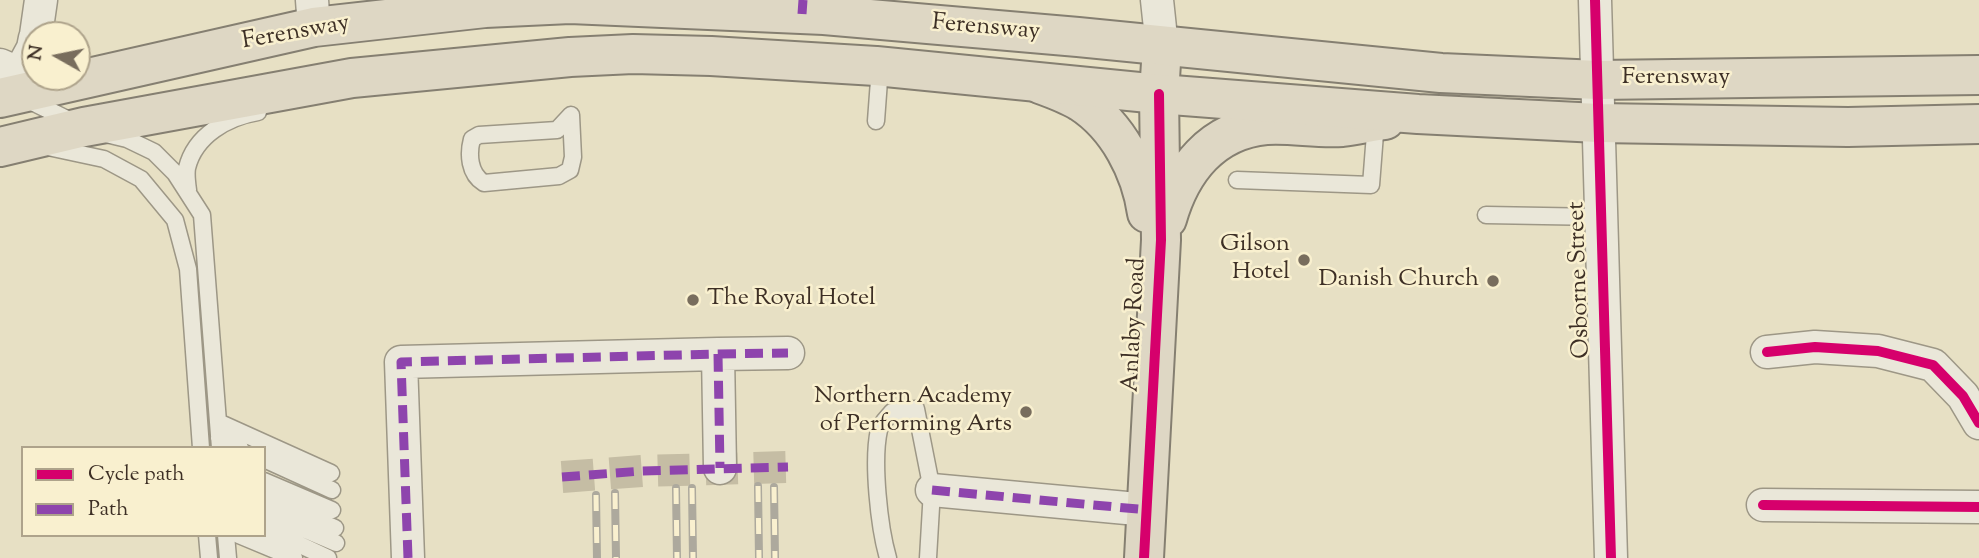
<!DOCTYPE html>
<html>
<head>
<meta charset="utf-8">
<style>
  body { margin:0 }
  #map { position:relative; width:1979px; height:558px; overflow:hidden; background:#e7e0c4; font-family:"Sorts Mill Goudy",serif }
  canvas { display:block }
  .legend { position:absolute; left:21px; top:446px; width:245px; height:91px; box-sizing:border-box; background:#f9f0cf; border:2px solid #aea38b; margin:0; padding:9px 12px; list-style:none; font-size:21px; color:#3d2f25 }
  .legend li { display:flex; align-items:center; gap:14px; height:35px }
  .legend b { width:35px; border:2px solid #aea38b }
  .north { position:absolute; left:21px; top:21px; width:70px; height:70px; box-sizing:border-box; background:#f9f0cf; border:2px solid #aea38b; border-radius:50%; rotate:279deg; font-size:19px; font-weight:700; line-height:28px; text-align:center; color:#3d2f25 }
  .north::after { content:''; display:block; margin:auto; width:24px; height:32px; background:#786d5d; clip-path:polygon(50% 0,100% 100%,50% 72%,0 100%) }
</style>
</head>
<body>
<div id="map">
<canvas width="1979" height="558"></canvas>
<ul class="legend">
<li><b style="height:9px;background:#d6006c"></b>Cycle path</li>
<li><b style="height:9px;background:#8e44ad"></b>Path</li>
</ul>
<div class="north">N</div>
</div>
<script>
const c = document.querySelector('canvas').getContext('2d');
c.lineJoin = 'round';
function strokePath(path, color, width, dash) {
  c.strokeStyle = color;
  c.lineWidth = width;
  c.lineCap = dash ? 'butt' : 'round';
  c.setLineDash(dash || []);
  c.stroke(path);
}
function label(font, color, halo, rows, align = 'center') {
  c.font = font + ' "Sorts Mill Goudy",serif';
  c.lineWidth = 5;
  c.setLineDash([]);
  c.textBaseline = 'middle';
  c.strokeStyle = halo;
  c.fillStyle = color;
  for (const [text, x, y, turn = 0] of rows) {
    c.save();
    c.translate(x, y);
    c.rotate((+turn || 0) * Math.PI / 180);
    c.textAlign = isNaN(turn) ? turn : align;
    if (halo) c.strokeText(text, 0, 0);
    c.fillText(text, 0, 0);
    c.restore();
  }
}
const streetTunnel = new Path2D(`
  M562 477 642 471 788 467`);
const lane = new Path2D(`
  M26 99 75 123
  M571 115 573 157 570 170 559 176 484 183C469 174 468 154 472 139L479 135 557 130Z
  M876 121 880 67
  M106 134 127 139 154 152 175 173 202 215 220 448
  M48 147 104 159 141 179 175 220 188 269 201 448
  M1237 180 1371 185 1376 121
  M188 190C187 183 186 174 187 168 195 135 228 117 258 112
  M1486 215 1601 217
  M218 422 331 473
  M219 438 240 448
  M264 459 332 490
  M264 481 332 510
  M264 497 335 528
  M264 512 336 543
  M264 528 328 558
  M207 535 209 558
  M226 535 228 558
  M239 535 294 558
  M888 558C879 527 872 461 879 430 881 423 888 417 892 412L916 409 932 490 928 558`);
const street = new Path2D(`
  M312 0 314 27
  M1157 0 1162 47
  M1595 0 1611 558
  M36 35 41 0
  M0 65 51 87
  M20 72 33 48 35 38
  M1767 352 1815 347 1878 351 1933 365 1963 396 1979 423
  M718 354 788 353
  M932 490 1148 510
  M1763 505 1979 507
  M408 558 401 362 718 354 720 468`);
const primary = new Path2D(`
  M1040 84C1054 89 1068 94 1081 102 1118 126 1141 171 1147 213
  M1167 219C1181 170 1212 130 1266 125 1291 123 1317 129 1342 127 1356 125 1371 122 1385 120
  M1144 558 1161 240 1159 94 1162 47`);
const highway = new Path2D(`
  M0 98 314 27 485 8 570 4 824 15 1078 37 1441 73 1598 80 1979 75
  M0 147 84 127 352 78 570 57 633 54 711 56 876 66 1159 94 1418 114 1598 123 1848 127 1979 124`);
const rail = new Path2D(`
  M758 486 759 558
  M774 487 775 558
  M676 488 677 558
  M692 488 693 558
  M615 493 616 558
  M596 495 597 558`);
const quiet = new Path2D(`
  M802 14 803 0
  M718 354 788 353
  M562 477 642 471 788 467
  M932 490 1148 510
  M408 558 401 362 718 354 720 468`);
const cycleway = new Path2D(`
  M1595 0 1611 558
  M1767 352 1815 347 1878 351 1933 365 1963 396 1979 423
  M1763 505 1979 507
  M1144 558 1161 240 1159 94`);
const markers = [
  [1304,260,7,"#786d5d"],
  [1493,281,7,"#786d5d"],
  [693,300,7,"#786d5d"],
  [1026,412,7,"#786d5d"]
];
const streetNames = [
  ["Ferensway",986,29,5],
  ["Ferensway",296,34,-10],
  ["Ferensway",1676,79],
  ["Osborne Street",1581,280,-92],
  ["Anlaby Road",1136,325,-87]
];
const poiNames = [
  ["Gilson",1290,246],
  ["Hotel",1290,274],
  ["Danish Church",1479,281],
  ["The Royal Hotel",707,300,"left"],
  ["Northern Academy",1012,398],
  ["of Performing Arts",1012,426]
];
strokePath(streetTunnel, '#c5bda4', 32, [32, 16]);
strokePath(lane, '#9d9786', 19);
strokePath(street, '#9d9786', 35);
strokePath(primary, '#857f71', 42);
strokePath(highway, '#857f71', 42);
strokePath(lane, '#eae7d9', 16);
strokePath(street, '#eae7d9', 32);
strokePath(primary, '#ded7c4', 38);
strokePath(highway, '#ded7c4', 38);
strokePath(rail, '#ada99d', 8);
strokePath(rail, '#f9f0cf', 5, [16]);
strokePath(quiet, '#8e44ad', 9, [18, 9]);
strokePath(cycleway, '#d6006c', 10);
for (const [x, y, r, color] of markers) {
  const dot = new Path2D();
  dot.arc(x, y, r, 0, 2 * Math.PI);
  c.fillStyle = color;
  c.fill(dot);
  strokePath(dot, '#f9f0cf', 2.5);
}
label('24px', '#3d2f25', '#f9f0cf', streetNames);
label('24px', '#3d2f25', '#f9f0cf', poiNames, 'right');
</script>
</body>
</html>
